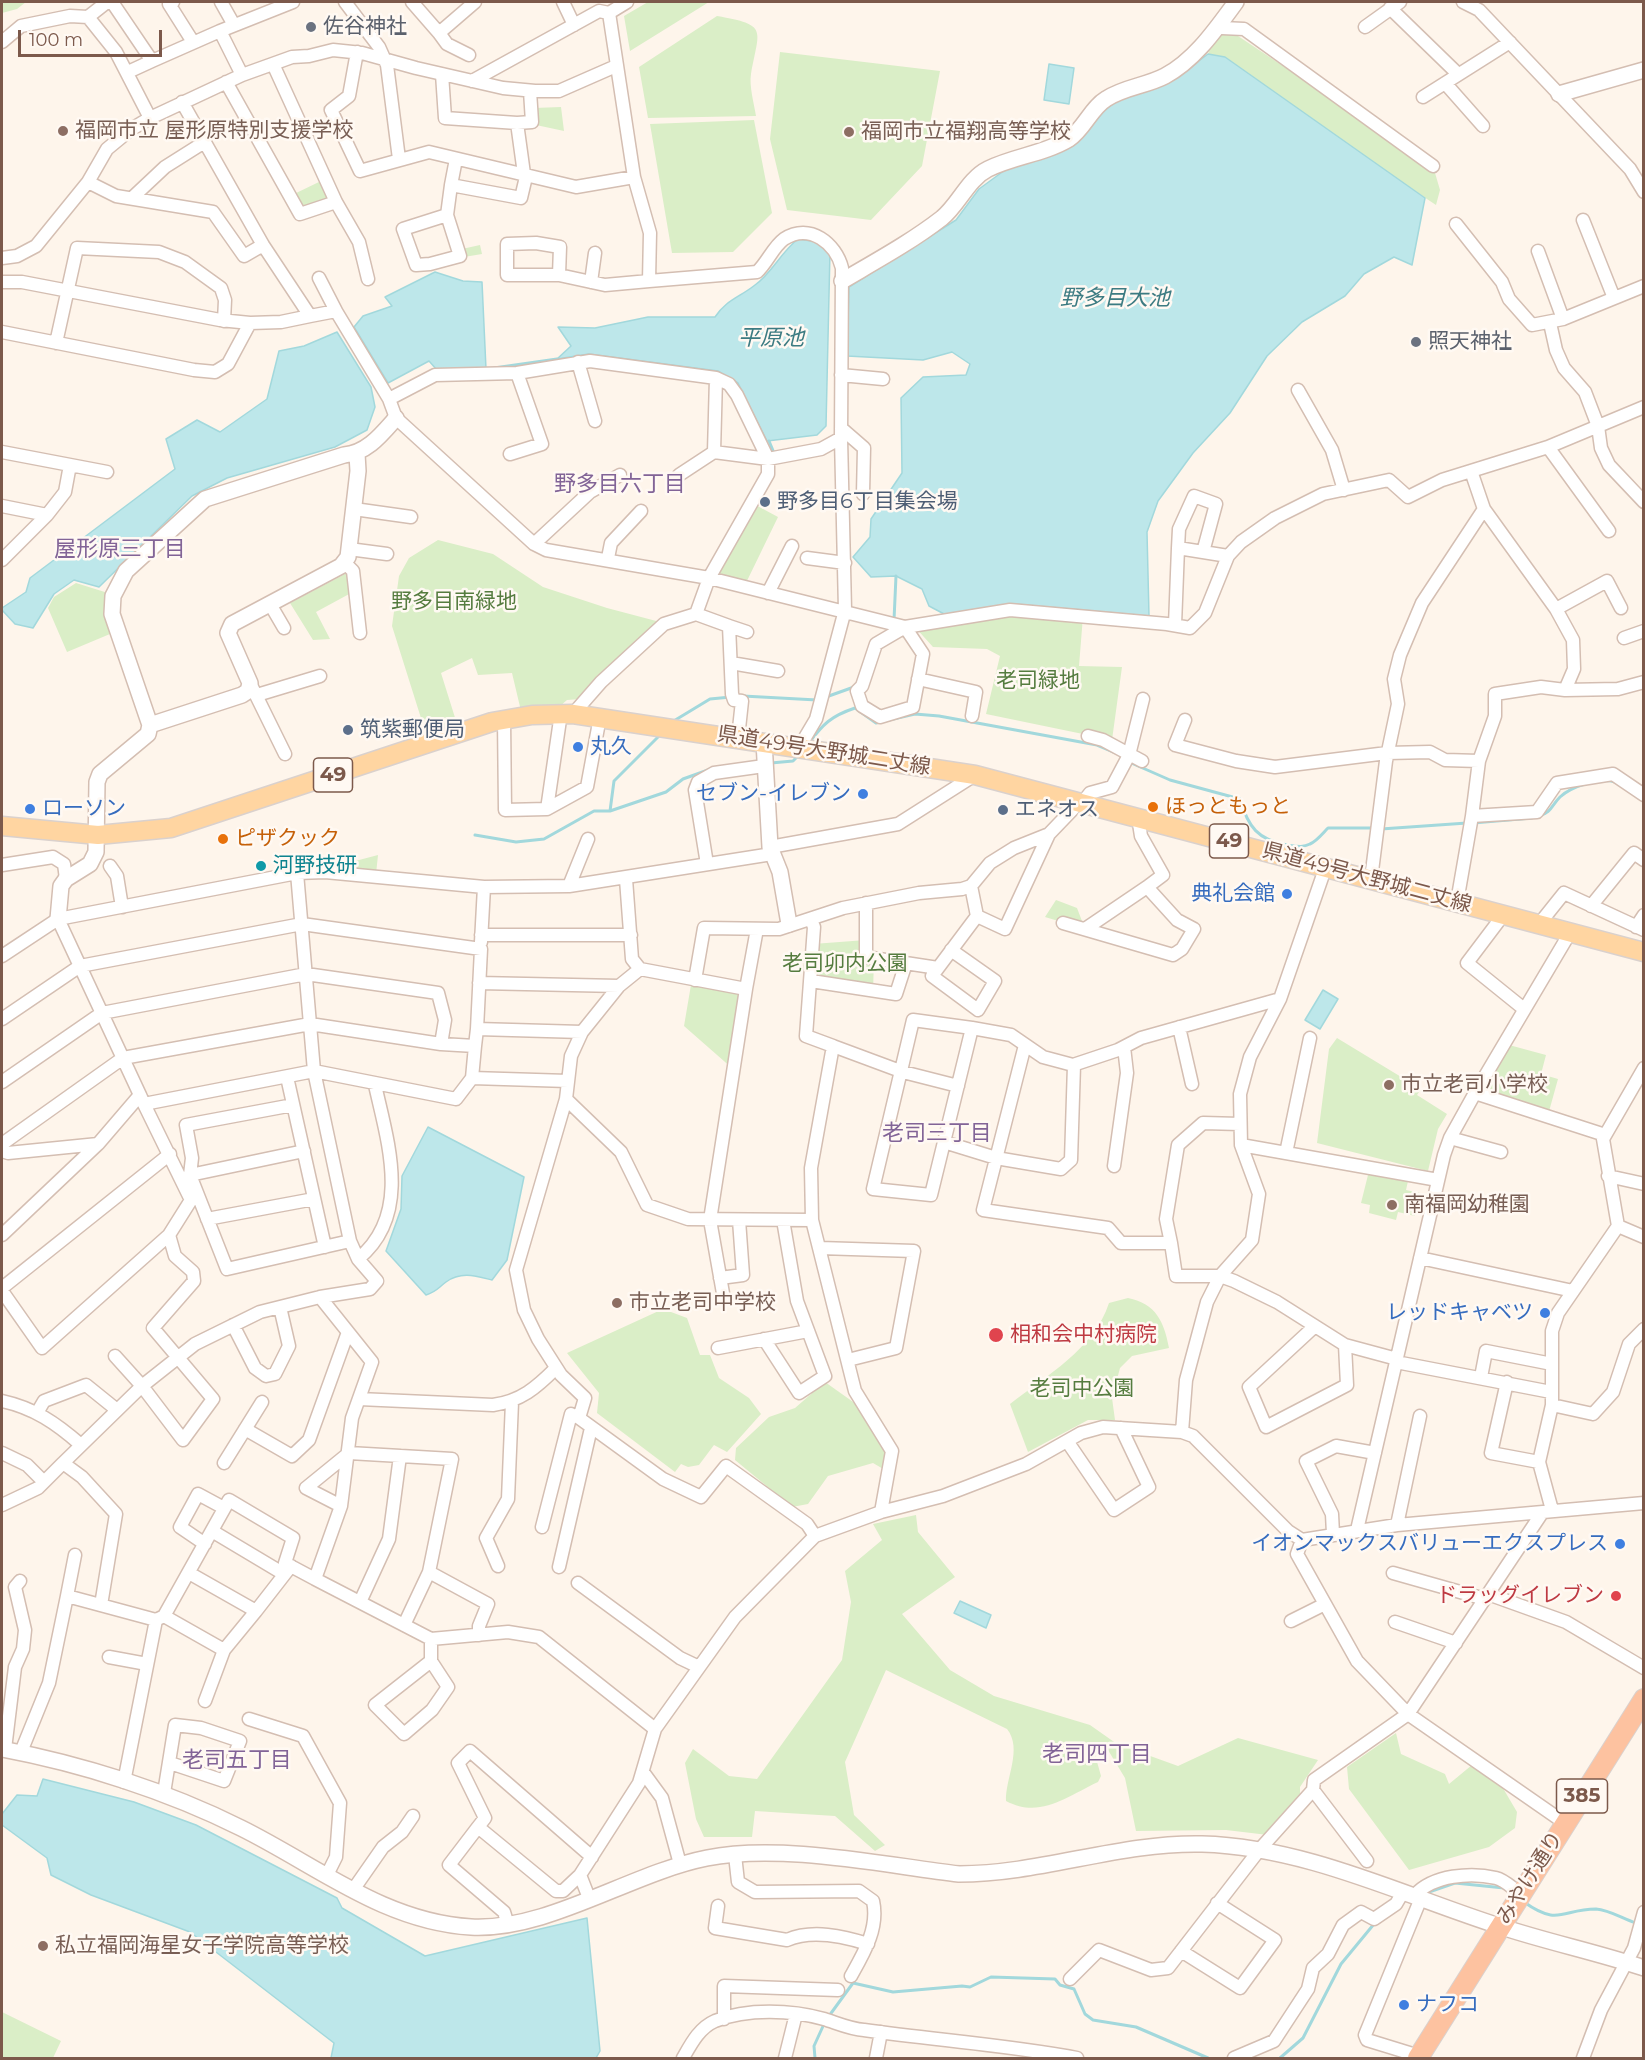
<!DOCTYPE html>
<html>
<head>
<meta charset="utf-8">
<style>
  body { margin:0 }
  #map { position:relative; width:1645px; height:2060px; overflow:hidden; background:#fef5eb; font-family:Montserrat,sans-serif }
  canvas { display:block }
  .frame { position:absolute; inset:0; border:3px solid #7c594b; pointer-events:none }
  .scale { position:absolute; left:18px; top:30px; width:144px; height:27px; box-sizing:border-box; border:3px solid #7c594b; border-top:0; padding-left:8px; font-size:18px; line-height:21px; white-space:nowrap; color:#7c594b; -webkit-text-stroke:4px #fff9f3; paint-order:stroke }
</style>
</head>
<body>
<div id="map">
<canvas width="1645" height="2060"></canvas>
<div class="frame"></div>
<div class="scale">100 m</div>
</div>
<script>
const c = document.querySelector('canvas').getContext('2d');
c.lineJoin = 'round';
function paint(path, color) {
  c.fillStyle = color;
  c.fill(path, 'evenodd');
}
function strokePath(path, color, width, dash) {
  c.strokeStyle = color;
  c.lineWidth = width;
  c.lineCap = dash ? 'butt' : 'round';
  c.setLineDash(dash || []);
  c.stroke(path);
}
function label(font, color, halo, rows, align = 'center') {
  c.font = font + ' Montserrat,"Noto Sans JP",sans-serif';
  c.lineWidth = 5;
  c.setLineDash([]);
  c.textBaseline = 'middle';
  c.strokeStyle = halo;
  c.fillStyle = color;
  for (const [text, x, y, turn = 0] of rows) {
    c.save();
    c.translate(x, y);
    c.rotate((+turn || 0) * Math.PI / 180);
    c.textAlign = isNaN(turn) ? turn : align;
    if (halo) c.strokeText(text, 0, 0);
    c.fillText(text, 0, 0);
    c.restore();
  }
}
const green = new Path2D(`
  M2 2H26L17 9 2 13Z
  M648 2H709L630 51 624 16Z
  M717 16C769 25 759 29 751 74 749 86 754 103 756 116L648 118 639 67Z
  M1220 24 1433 166 1440 190 1436 205 1208 54Z
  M780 52 940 71 922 166 871 220 787 210 770 139Z
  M561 107 564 131 536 125 534 108Z
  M754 120 772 213 733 252 672 253 650 124Z
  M321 181 329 198 307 208 298 206 292 195Z
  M480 245 482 254 464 257 462 249Z
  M752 503 778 517 744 587 709 578Z
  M438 540 493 554 543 587 607 608 660 622 580 699 567 700 559 707 521 711 512 673 478 675 472 658 441 673 457 724 426 734 392 626 399 576 409 558Z
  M347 573 351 593 316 612 330 639 313 640 290 603Z
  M76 583 108 593 106 613 110 634 67 652 48 608 54 597Z
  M1010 610 1083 616 1079 666 1122 667 1112 740 986 714 1000 656 987 649 933 647 914 626Z
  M378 855 376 874 325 869Z
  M1056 900 1077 908 1085 929 1045 917Z
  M866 940 874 959 873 992 811 981 813 944Z
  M692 979 746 989 733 1069 684 1026Z
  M1337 1038 1421 1089 1417 1095 1447 1114 1438 1129 1428 1171 1317 1143 1329 1049Z
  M1509 1045 1546 1055 1541 1074 1558 1079 1548 1115 1483 1092Z
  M1369 1171 1408 1181 1406 1190 1420 1193 1415 1216 1398 1212 1396 1220 1369 1213 1370 1205 1361 1203Z
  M1128 1298C1156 1304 1164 1321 1169 1348L1132 1356 1120 1368 1112 1398 1115 1420H1088L1028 1452 1010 1404C1046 1376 1094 1349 1109 1303Z
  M663 1309 687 1318 700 1355H710L719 1378 749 1398 761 1414 727 1452 714 1445 699 1465 688 1467 681 1464 675 1472 597 1413 599 1393 567 1353Z
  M825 1382 856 1404 888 1452 885 1470 873 1463 828 1476 808 1504 792 1507 735 1460 736 1448 769 1417 795 1408Z
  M916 1515 918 1532 955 1577 902 1614 950 1670 994 1696 1090 1725 1117 1744 1178 1766 1238 1738 1318 1760 1300 1787V1798L1268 1835 1226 1830 1136 1831 1125 1778 1108 1750 1094 1751 1101 1776 1098 1782C1066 1797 1040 1819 1006 1801 1005 1779 1023 1749 1007 1729L886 1670 845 1762 854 1815 885 1845 875 1851 835 1816 755 1811 752 1837H704L696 1819 685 1763 693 1749 729 1776 757 1779 842 1660 851 1602 845 1571 882 1540 873 1524Z
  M1396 1733 1401 1754 1445 1774 1449 1784 1472 1765 1497 1778 1517 1812 1515 1828 1489 1847 1409 1870 1349 1789 1347 1767Z
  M2 2012 61 2041 53 2058H2Z`);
const water = new Path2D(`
  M1208 54 1225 57 1425 198 1412 265 1394 257 1364 274 1345 296 1302 322 1267 356 1230 413 1193 453 1158 501 1147 532 1149 616 1015 604 946 615 929 606 922 589 896 576 871 577 853 557 870 537 871 519 902 473 901 398 923 377 966 375 970 364 952 352 923 360 847 356 849 287 956 220 979 189 1005 170 1062 150 1088 130 1104 111 1128 92 1175 79Z
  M1049 64 1074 68 1069 104 1044 100Z
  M798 239 818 242 830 251 826 426 817 435 767 441 738 383 718 371 589 354 557 359 571 346 558 327 595 328 648 317H715C726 300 740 297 755 285 772 273 781 252 798 239Z
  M435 272 463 281 482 282 486 369 437 370 429 361 388 383 354 327 363 316 392 306 385 297Z
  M337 332 371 387 375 407 367 430 335 447 227 478 192 496 99 587 74 580 54 594 33 628 15 624 2 610V608L26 592 30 578 175 469 166 439 197 420 220 432 267 399 279 351 304 346Z
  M1323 990 1338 999 1320 1029 1305 1020Z
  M428 1127 524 1177 507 1260 492 1280C476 1276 461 1271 446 1282 438 1288 436 1292 426 1295L386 1251 401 1209 402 1176Z
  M960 1601 991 1615 986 1628 954 1613Z
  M43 1779 134 1802 196 1825 337 1898 342 1908 425 1956 587 1918 600 2051 596 2058H331L334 2043 190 1932 91 1895 51 1875 47 1858 2 1825V1814L17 1795 37 1796Z`);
const stream = new Path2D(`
  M494 368 557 359
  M769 441 774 453
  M894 620 896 576
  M743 696 817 700
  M826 697 854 687
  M672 722 710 699 731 697
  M808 744C823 724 831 716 855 708L876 723 915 714 939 716 1097 745 1116 753
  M1129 762 1170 780 1240 799C1248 827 1258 840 1287 845 1296 846 1302 848 1310 844 1317 841 1323 833 1328 828H1374
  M771 763 793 761 798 756
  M610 811 614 781 662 733
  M1539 816C1552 812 1551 806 1560 797 1572 786 1600 777 1615 782
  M1473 823 1532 818
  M1381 829 1467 823
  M475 835 516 842 544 839 594 811H610L666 792 683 779 708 770
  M1426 1893 1455 1883 1504 1888
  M1524 1902C1559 1927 1562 1909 1596 1909 1610 1910 1623 1919 1636 1923
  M829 2016 853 1983 893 1992 962 1986 970 1987 991 1977 1055 1979 1060 1985 1074 1989 1085 2014 1093 2020 1136 2027 1208 2058
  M815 2058 814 2046 824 2024
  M1280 2058 1303 2038 1341 1964 1374 1924`);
const minor = new Path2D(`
  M112 2 152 61 220 31
  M173 2 169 4 193 42
  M221 2 234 25
  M345 2 379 47 387 65 399 159
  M412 2 439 33 475 2
  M563 2 574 25
  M627 2 609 13 634 177 650 233 649 281 757 272C767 263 773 247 784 239 810 222 836 244 842 268L841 438 845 610 816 719 800 746
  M1463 2 1479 10 1630 169 1644 192
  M1390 8 1458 74
  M88 17 107 2
  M1220 24 1222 28 1244 29 1433 166
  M1365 27 1400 2
  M439 33 447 44 469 55
  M2 42 21 26 70 16 88 17 116 52 150 118
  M357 52 349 96 331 110 360 171 429 152 576 187 634 177
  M273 64 336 202 359 242 368 279
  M128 72 152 61
  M442 74 445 118 517 123 525 181 521 198 451 185 456 159
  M242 75 220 31 293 2
  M472 81 599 11 609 13
  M226 82 300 214 336 202
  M1445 83 1483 126
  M1423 97 1510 42
  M182 102 263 245 310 316 336 311 389 399 396 418 534 544 546 550 709 578 905 627 923 654 913 707 880 717 862 706 857 691 862 686 876 644 905 627 1010 610 1167 624 1190 628 1205 613 1228 556 1241 542 1275 518 1323 494 1389 480 1408 497 1442 480 1548 447 1644 407
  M517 123 532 122 530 91
  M88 182 116 196 213 212 244 256 263 245
  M132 198 165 167 203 143
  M447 215 460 256 430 264 416 265 403 229 447 215 451 185
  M1583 220 1614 298
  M1456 224 1502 282 1509 299 1532 325 1563 319 1644 286
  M1538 251 1563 319
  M2 258 17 256 36 246 88 182 107 149 130 130 150 118 242 75 292 57 309 56 333 50 362 53 416 68 503 88 535 91H559L616 66
  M559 275 560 247 536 243 507 244V275H559L605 285 649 281
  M319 278 336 311
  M2 282H22L220 320 250 323
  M591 282 595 253
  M1550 323 1556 350 1564 368 1585 392 1598 426 1601 448 1609 465 1644 502
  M2 332 194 370 215 372 228 364 250 323 281 322 310 316
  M56 343 77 248 159 252 185 262 221 288 225 300 224 321
  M578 362 595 421
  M841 375 883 379
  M1298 390 1332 450 1344 490
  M389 399 435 375 517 373 590 361 716 378 729 384 737 395 768 459V474L709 578 696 614 729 626 732 694 734 700 742 701 738 738
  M841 428 864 448 863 494
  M1548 447 1609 531
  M2 452 107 472
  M714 452 716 378
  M510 454 542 444 517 373
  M1471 471 1484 509 1556 609 1573 640 1574 669 1565 690 1618 689 1644 682
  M679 475 714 452 768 459 821 449 841 438
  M2 506 47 515
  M354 509 411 517
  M534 544 590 492 620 475
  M349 549 387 554
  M1203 552 1216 504 1194 496 1179 529 1178 548 1228 556
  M608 558 611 543 641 511
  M807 558 845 563
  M2 560 47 515 65 492 70 465
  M344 562 353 571 360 633
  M768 593 792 546
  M270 604 284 628
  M1556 609 1607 581 1621 608
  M1175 625 1178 548
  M729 626 747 632
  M1624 638 1644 631
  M731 663 778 671
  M918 679 976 692 972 716
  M250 683 285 754
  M257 695 320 676
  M573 714 601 682 664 624 696 614
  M504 719 505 810 547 809 587 787 600 717
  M1185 720 1175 745 1236 761 1275 767 1387 753 1430 752 1445 760 1479 761
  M1088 736 1103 740 1142 761
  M1083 802 1090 793 1112 787 1129 755 1143 699
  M547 809 561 713
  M1472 816 1479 761 1495 716V694L1541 687 1565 690
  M770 847 898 824 975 775
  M707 864 695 790 698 782 714 773 764 766
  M2 865 53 857 64 864 66 879
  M110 866 117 876 122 907
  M1326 866 1280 999 1250 1057 1240 1094 1241 1145 1259 1194 1252 1240 1220 1276 1207 1302 1186 1380 1182 1432 1193 1436 1288 1531 1302 1540 1397 1525 1644 1503
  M626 879 632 959 640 969
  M1371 879 1386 761 1398 704 1394 679 1400 655 1422 603 1484 509
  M569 886 588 839
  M971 886 977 916 1005 929 1049 834
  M1457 902 1472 816 1537 812 1557 783 1613 774 1644 795
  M866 903V957L938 968
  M1591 906 1634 853 1644 860
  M1504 914 1467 963 1524 1009
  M58 919 140 1095
  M811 920 814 927 806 1036 833 1046
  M1063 923 1173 955 1182 949 1194 929 1177 920 1147 887 1163 875 1141 836 1138 817
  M1540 923 1564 893 1644 930
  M1636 927 1644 915
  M1085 929 1147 887
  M481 935H631
  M481 942 484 887
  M951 950 995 981 978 1010 932 976 977 916
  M2 956 58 919 297 873 325 872 484 887 569 886 772 854
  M695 980 704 928 779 929 843 908 919 893 962 889 971 886 990 863 1014 848 1049 834 1073 809 1076 800
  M811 981 896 994 906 963
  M479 983 619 986
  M2 1019 80 966 302 924 481 949 477 1029
  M913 1020 972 1028 931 1195 873 1189Z
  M1179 1027 1192 1084
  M972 1028 1011 1035 1043 1057 1073 1065 1118 1050 1141 1038 1280 999
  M582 1032 571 1056 566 1099 621 1152 647 1205 688 1219 812 1220 855 1391 892 1451 881 1512 943 1496 1026 1464 1081 1433 1103 1427 1182 1432
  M1025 1045 983 1210 1108 1228 1121 1243H1171L1176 1276H1220L1234 1281 1277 1302 1345 1345 1397 1359
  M475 1046 472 1078 568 1081
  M1644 1068 1603 1139 1618 1226 1644 1237
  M287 1077 325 1247
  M2 1082 102 1013 306 974 438 993 445 1020 441 1044
  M1475 1093 1605 1135
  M566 1099 516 1270 524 1310 538 1339 561 1375 585 1398 579 1418 663 1479 701 1497 726 1466 807 1524 815 1536
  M293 1105 186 1125 192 1158 190 1175 304 1151
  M1450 1138 1501 1152
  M944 1142 996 1158 1061 1169 1071 1160 1074 1065
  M2 1144 123 1058 310 1024 441 1044 475 1046 477 1029 582 1032 619 986 640 969 746 989 757 929
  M1241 1145 1438 1180
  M2 1151 8 1153 98 1144 140 1095 144 1104 314 1071 456 1099 472 1078
  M1286 1153 1310 1038
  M1114 1166 1127 1073 1124 1047
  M1608 1176 1644 1184
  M183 1179 190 1175 227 1269 350 1241
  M207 1219 314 1199
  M812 1220 811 1168 833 1046 903 1072 958 1086
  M2 1235 98 1144
  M1171 1243 1166 1219 1178 1145 1203 1123 1240 1124
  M820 1248 914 1251 896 1348 848 1360
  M1420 1258 1573 1291
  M358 1259C412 1215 388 1143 375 1085
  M720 1278 743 1275 739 1220
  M2 1288 170 1154
  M2 1291 42 1348 169 1235
  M724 1299 710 1220 746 989
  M233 1325 255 1368 266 1376 275 1374 289 1346 280 1307
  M1315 1326 1249 1387 1266 1427 1347 1385 1345 1345
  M764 1339 799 1393 825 1376 797 1301 783 1220
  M718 1348 808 1331
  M115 1356 142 1386 183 1440 213 1399 153 1328 194 1281 193 1272 175 1256 169 1235 191 1200 144 1104
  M1396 1362 1551 1392
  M1481 1377 1486 1351 1552 1364
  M1507 1382 1491 1453 1539 1462
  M359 1399 493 1405C521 1401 536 1388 556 1368
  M2 1401C34 1408 56 1423 81 1445
  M1552 1405 1593 1414 1613 1392 1629 1344 1644 1329
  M37 1413 44 1401 86 1385 117 1410
  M245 1429 292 1456 309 1440 348 1332
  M1067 1441 1114 1510 1149 1487 1121 1428
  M2 1453 27 1465 44 1482
  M224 1463 262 1402
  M2 1505 38 1488 63 1463
  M341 1506 306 1488 349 1453 452 1459 429 1572 404 1625
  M1552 1510 1539 1462 1552 1405V1331L1558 1313 1618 1226
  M1397 1525 1420 1416
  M542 1527 571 1414 579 1418
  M1357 1530 1444 1155 1450 1138 1475 1093 1571 931
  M212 1531 284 1574
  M1333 1534 1332 1514 1306 1461 1336 1446 1375 1453
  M1302 1540 1297 1554 1357 1661 1408 1714 1565 1823
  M205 1544 180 1527 198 1494 224 1508
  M498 1566 486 1538 508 1499 512 1402
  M559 1567 591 1428
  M429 1572 488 1604 479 1626V1635
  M189 1573 256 1611 291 1566
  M1393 1573 1485 1599
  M315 1579 431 1639 508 1632 539 1637 655 1729
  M578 1583 680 1658 699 1667
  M1488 1594 1566 1622 1644 1668
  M67 1596 75 1555
  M360 1602 389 1539 400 1456
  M101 1605 116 1514 82 1477 63 1463 142 1386 195 1344 260 1312 320 1297
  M164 1616 224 1650
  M1291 1621 1325 1604
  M1395 1622 1456 1643
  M431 1639V1661L448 1687 432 1710 404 1734 375 1705 431 1661
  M109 1657 147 1664
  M205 1701 224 1650 256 1611
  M249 1719 303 1736 340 1803 336 1857 327 1875
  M5 1749 15 1667 23 1649 25 1630 15 1587 20 1581
  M21 1752 49 1683 67 1596 156 1620
  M643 1772 662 1798 680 1864
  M124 1782 156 1620 164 1616 229 1500 293 1538 285 1563 315 1579 341 1506 352 1418 372 1362 320 1297 370 1289 377 1281 358 1259 350 1241 314 1071 297 873
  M1313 1790 1367 1861
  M164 1793 175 1725 201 1728 240 1741 224 1781 170 1763
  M478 1827 449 1865 504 1912 508 1925
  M735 1855 738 1882 755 1892 859 1891 873 1901C879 1928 864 1953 851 1976
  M580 1875 563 1891H556L478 1827 485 1818 458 1763 470 1751 592 1857
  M353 1890 383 1847 402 1832 413 1816
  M1415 1895C1433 1875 1471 1872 1496 1878 1505 1880 1513 1889 1521 1894
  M589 1898 580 1875 639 1783 655 1729 735 1617 815 1536 881 1512
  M718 1906 715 1928 787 1940C812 1929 843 1936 868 1944
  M1181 1951 1240 1988 1275 1940 1217 1903
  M1070 1979 1099 1950 1151 1970 1168 1968 1260 1849 1313 1790 1314 1780 1408 1714 1542 1513
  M724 2019V1986L838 1990
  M1419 2056 1367 2040 1365 2035 1421 1898
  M683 2058C691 2044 699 2028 715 2021 747 2008 792 2010 824 2019 837 2023 850 2029 864 2030 935 2040 1007 2045 1077 2058
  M785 2058 796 2014
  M876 2058 881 2032
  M1234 2058 1274 2041 1308 1989 1313 1968 1328 1954 1343 1925 1361 1912 1374 1919 1396 1904 1403 1892
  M1583 2058 1601 2010 1634 1948 1644 1912`);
const tertiary = new Path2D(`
  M1559 94 1644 70
  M842 281C876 261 911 242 942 218 959 204 968 179 988 169 1014 156 1044 154 1069 139 1084 129 1091 108 1106 99 1124 87 1146 86 1165 76 1195 60 1216 29 1236 2
  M150 725 242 695 248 691 250 683 228 633 232 624 341 566 348 557 358 471 357 454
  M764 742 770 847 780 872 789 924
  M58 919 61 886 66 879 90 864 96 852 97 782 100 774 148 734 150 725 112 614 113 596 126 571 205 499 344 455C367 453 381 435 396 418
  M2 1749C82 1764 167 1791 241 1828 316 1865 384 1922 471 1927 548 1931 631 1873 707 1858 780 1843 883 1865 959 1874 1041 1874 1120 1842 1202 1844 1306 1847 1402 1895 1499 1926 1547 1942 1596 1952 1644 1968`);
const primary = new Path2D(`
  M2 826 98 835 171 828 492 722 532 715 573 714 975 775 1644 952`);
const trunk = new Path2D(`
  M1418 2058 1644 1699`);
const markers = [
  [311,27,6,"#6b7280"],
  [63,131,6,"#8d6e63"],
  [849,132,6,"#8d6e63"],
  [1416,342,6,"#6b7280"],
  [765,502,6,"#5c6f8a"],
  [348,730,6,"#5c6f8a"],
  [578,747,6,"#3f7fe0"],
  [863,794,6,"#3f7fe0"],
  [1153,807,6,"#e8710a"],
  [30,809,6,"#3f7fe0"],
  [1003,810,6,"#5c6f8a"],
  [223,839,6,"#e8710a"],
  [261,866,6,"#0f9aa8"],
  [1287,894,6,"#3f7fe0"],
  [1389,1085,6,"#8d6e63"],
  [1392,1205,6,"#8d6e63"],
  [617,1303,6,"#8d6e63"],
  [1545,1313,6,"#3f7fe0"],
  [996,1335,8,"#e0444e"],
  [1620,1544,6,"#3f7fe0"],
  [1616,1596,6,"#e0444e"],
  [43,1946,6,"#8d6e63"],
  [1404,2005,6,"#3f7fe0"]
];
const shields = [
  [333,775,39],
  [1229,841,39],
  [1582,1796,51]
];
const shieldNames = [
  ["49",333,775],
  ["49",1229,841],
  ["385",1582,1796]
];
const worshipNames = [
  ["佐谷神社",323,27],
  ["照天神社",1428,342]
];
const educationNames = [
  ["福岡市立 屋形原特別支援学校",75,131],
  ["福岡市立福翔高等学校",861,132],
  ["市立老司小学校",1401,1085],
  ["南福岡幼稚園",1404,1205],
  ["市立老司中学校",629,1303],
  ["私立福岡海星女子学院高等学校",55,1946]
];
const serviceNames = [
  ["野多目6丁目集会場",777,502],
  ["筑紫郵便局",360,730],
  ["エネオス",1015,810]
];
const parkNames = [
  ["野多目南緑地",454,602],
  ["老司緑地",1038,681],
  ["老司卯内公園",845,964],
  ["老司中公園",1082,1389]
];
const shopNames = [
  ["丸久",590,747,"left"],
  ["セブン-イレブン",851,794],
  ["ローソン",42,809,"left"],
  ["典礼会館",1275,894],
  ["レッドキャベツ",1533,1313],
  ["イオンマックスバリューエクスプレス",1608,1544],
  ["ナフコ",1416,2005,"left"]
];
const streetNames = [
  ["県道49号大野城二丈線",824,751,9],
  ["県道49号大野城二丈線",1367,878,15],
  ["みやけ通り",1530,1878,-58]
];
const foodNames = [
  ["ほっともっと",1165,807],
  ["ピザクック",235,839]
];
const cultureNames = [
  ["河野技研",273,866]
];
const healthNames = [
  ["相和会中村病院",1010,1335],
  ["ドラッグイレブン",1604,1596,"right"]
];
const waterNames = [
  ["野多目大池",1115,299],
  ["平原池",771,339]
];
const neighbourhoodNames = [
  ["野多目六丁目",620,485],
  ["屋形原三丁目",120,550],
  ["老司三丁目",937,1134],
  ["老司四丁目",1097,1755],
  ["老司五丁目",237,1761]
];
paint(green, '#daeec7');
paint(water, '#bde7ea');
strokePath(water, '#a2d8dc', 1.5);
strokePath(stream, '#a2d8dc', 3);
strokePath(minor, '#d4beb2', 15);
strokePath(tertiary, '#d4beb2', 18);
strokePath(primary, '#dad1cd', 21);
strokePath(trunk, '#dad1cd', 22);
strokePath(minor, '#fff', 12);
strokePath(tertiary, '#fff', 15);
strokePath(primary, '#ffd5a1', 18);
strokePath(trunk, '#fdc2a0', 20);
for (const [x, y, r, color] of markers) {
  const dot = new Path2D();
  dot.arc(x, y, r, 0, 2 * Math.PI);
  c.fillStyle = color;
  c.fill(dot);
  strokePath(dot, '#fff9f3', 2);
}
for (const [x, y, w] of shields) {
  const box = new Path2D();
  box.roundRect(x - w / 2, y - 17, w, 34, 4.5);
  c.fillStyle = '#fff9f3';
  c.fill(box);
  strokePath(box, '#7c594b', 1.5);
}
label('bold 20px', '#7c594b', null, shieldNames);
label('21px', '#5b616d', '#fff9f3', worshipNames, 'left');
label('21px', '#785e54', '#fff9f3', educationNames, 'left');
label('21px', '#4e5e75', '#fff9f3', serviceNames, 'left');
label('21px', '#557c3f', '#fff9f3', parkNames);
label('21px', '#366cbe', '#fff9f3', shopNames, 'right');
label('21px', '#7c594b', '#fff9f3', streetNames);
label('21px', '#c56008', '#fff9f3', foodNames, 'left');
label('21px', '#0d838f', '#fff9f3', cultureNames, 'left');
label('21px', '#be3a42', '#fff9f3', healthNames, 'left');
label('italic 22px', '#3c7b82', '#fff9f3', waterNames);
label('22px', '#826497', '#fff9f3', neighbourhoodNames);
</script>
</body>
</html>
